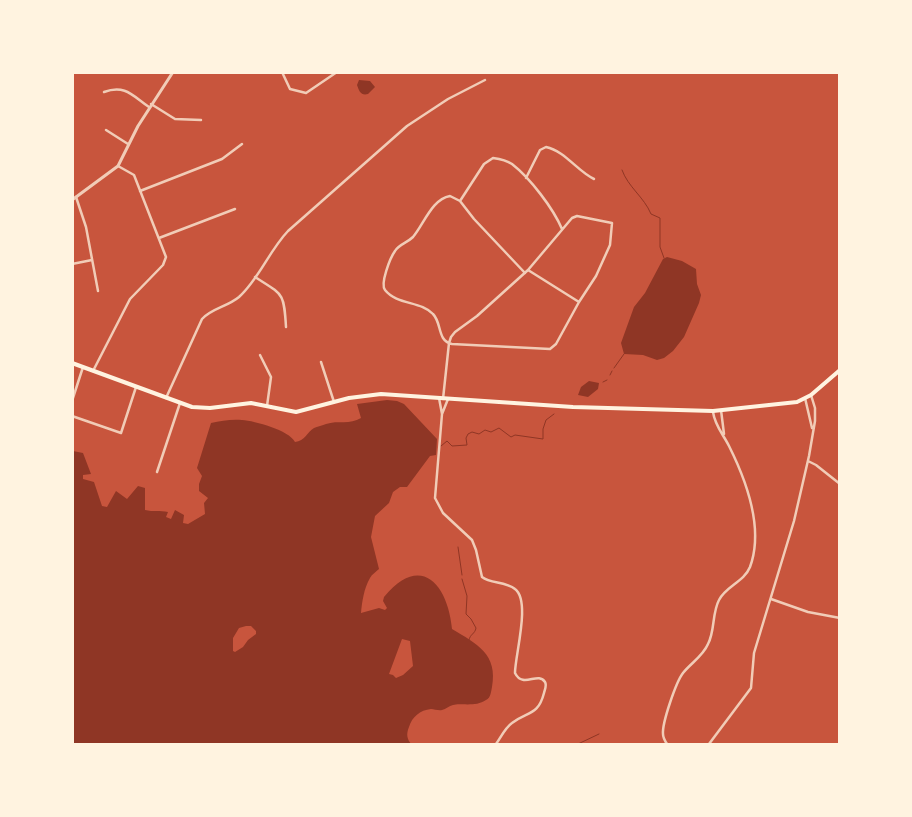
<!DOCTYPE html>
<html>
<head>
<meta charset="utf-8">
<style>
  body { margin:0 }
  #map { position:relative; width:912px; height:817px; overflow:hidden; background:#c8553d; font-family:Rubik,sans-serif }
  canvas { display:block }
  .frame { position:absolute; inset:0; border:74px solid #fff3e0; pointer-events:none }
</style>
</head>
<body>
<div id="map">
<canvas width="912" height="817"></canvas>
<div class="frame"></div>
</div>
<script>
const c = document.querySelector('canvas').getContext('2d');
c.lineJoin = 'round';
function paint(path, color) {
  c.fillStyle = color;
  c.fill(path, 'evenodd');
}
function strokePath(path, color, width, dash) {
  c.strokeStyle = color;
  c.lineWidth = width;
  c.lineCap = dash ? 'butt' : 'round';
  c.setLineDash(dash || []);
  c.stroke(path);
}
const water = new Path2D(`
  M359 80 370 81 375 87 368 94C361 96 359 91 357 85Z
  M667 257 682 261 696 269 697 284 701 295 699 303 684 337 673 351 664 358 657 360 643 355 624 354 621 343 634 307 645 293 663 259Z
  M589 381 599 383 598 389 588 397 578 395 581 387Z
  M387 400 397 401 404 404 437 439 436 455 430 456 407 487H400L393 492 389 503 375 516 371 537 379 569C376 572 372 574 370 578 364 588 362 602 361 613L379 608 385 610 387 608 383 601 384 597C421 552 448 585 452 629 477 644 498 654 492 687 491 691 491 698 486 700 476 707 464 703 453 705 449 706 446 709 442 710 439 711 434 709 431 709 420 710 412 717 409 727 406 734 407 739 411 744H73V451L83 453 91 474 83 475V479L94 482 102 506 107 507 116 491 127 499 138 486 145 488V510C153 512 160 510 168 512L166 517 171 519 175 510 184 515 183 523 188 524 205 514 204 503 208 498 199 491V484L202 476 197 468 211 423C221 421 231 419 242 420 255 421 289 430 295 442 305 441 307 432 314 428 317 427 323 425 326 424 338 420 350 425 361 418L357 404ZM246 626H251L256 631V634L248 640 243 647 235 652 233 651V638L239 628ZM402 639 410 641 413 666 403 675 396 678 393 675 389 674Z`);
const stream = new Path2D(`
  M622 170C628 187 644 197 651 214L660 218V247L664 258
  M614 368 624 354
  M610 375 612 371
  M603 382 607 380
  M441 446 447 441 452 446 467 445 466 438 468 434 472 432 479 434 485 430 491 432 499 428 511 437 515 435 543 439V429L546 420 554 414
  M458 547 462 575
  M462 579 467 596 466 614 471 619 476 628C475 634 470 634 469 640
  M578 744 599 734`);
const minor = new Path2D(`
  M282 72 290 89 306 93 337 72
  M104 92C125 84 133 96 149 107
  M151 104 175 119 201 120
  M106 130 128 144
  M526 178 540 150 546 147C565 151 577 171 594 179
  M140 191 222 159 242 144
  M76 197 86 227 98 291
  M460 201 484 164 493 158C500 159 506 160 512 164 530 178 553 208 562 229
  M159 238 235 209
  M72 264 92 260
  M528 270 579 302
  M255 277C283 295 284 292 286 327
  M260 355 271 377 267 406
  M321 362 334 402
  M93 371 130 299 163 265 166 257 134 175 118 166
  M166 398 202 319C212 308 227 307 239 297 259 279 269 251 288 231L407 126 448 99 485 80
  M439 398 442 414
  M805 398 812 428
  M443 399 449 343 451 337 455 332 477 316 528 270 572 218 577 216 612 223 610 245 596 276 579 302 556 344 550 349 452 344C437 341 442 323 433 314 421 301 397 305 385 290 380 284 390 258 395 251 399 244 407 243 413 237 424 224 432 199 450 196L460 201 474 219 525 273
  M448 399 442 414 435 498 443 513 472 540 476 550 482 577C491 584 505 581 515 589 531 601 515 655 515 673 523 689 538 671 545 682 547 685 545 689 544 693 538 716 528 711 512 723 505 728 501 737 496 744
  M72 401 83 367
  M721 410 724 434
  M72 416 121 433 136 387
  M808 461 816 465 840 484
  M157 472 180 403
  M771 599 808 612 840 618
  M667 744C665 741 663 738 663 734 662 723 676 682 683 673 691 663 703 656 708 644 715 631 712 613 719 600 726 586 744 582 750 567 764 529 746 480 729 446 723 434 715 426 713 412
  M709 744 751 688 754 653 794 521 809 456 815 421V408L811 395`);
const tertiary = new Path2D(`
  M72 200 118 166 138 126 173 72`);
const secondary = new Path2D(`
  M72 363 192 407 210 408 251 403 296 412 349 398 381 394 573 407 713 411 797 402 811 395 840 370`);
paint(water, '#8f3625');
strokePath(stream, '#8f3625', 1);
strokePath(minor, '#f1ccb7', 2.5);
strokePath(tertiary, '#f1ccb7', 3);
strokePath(secondary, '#fff3e0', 4);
</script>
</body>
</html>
